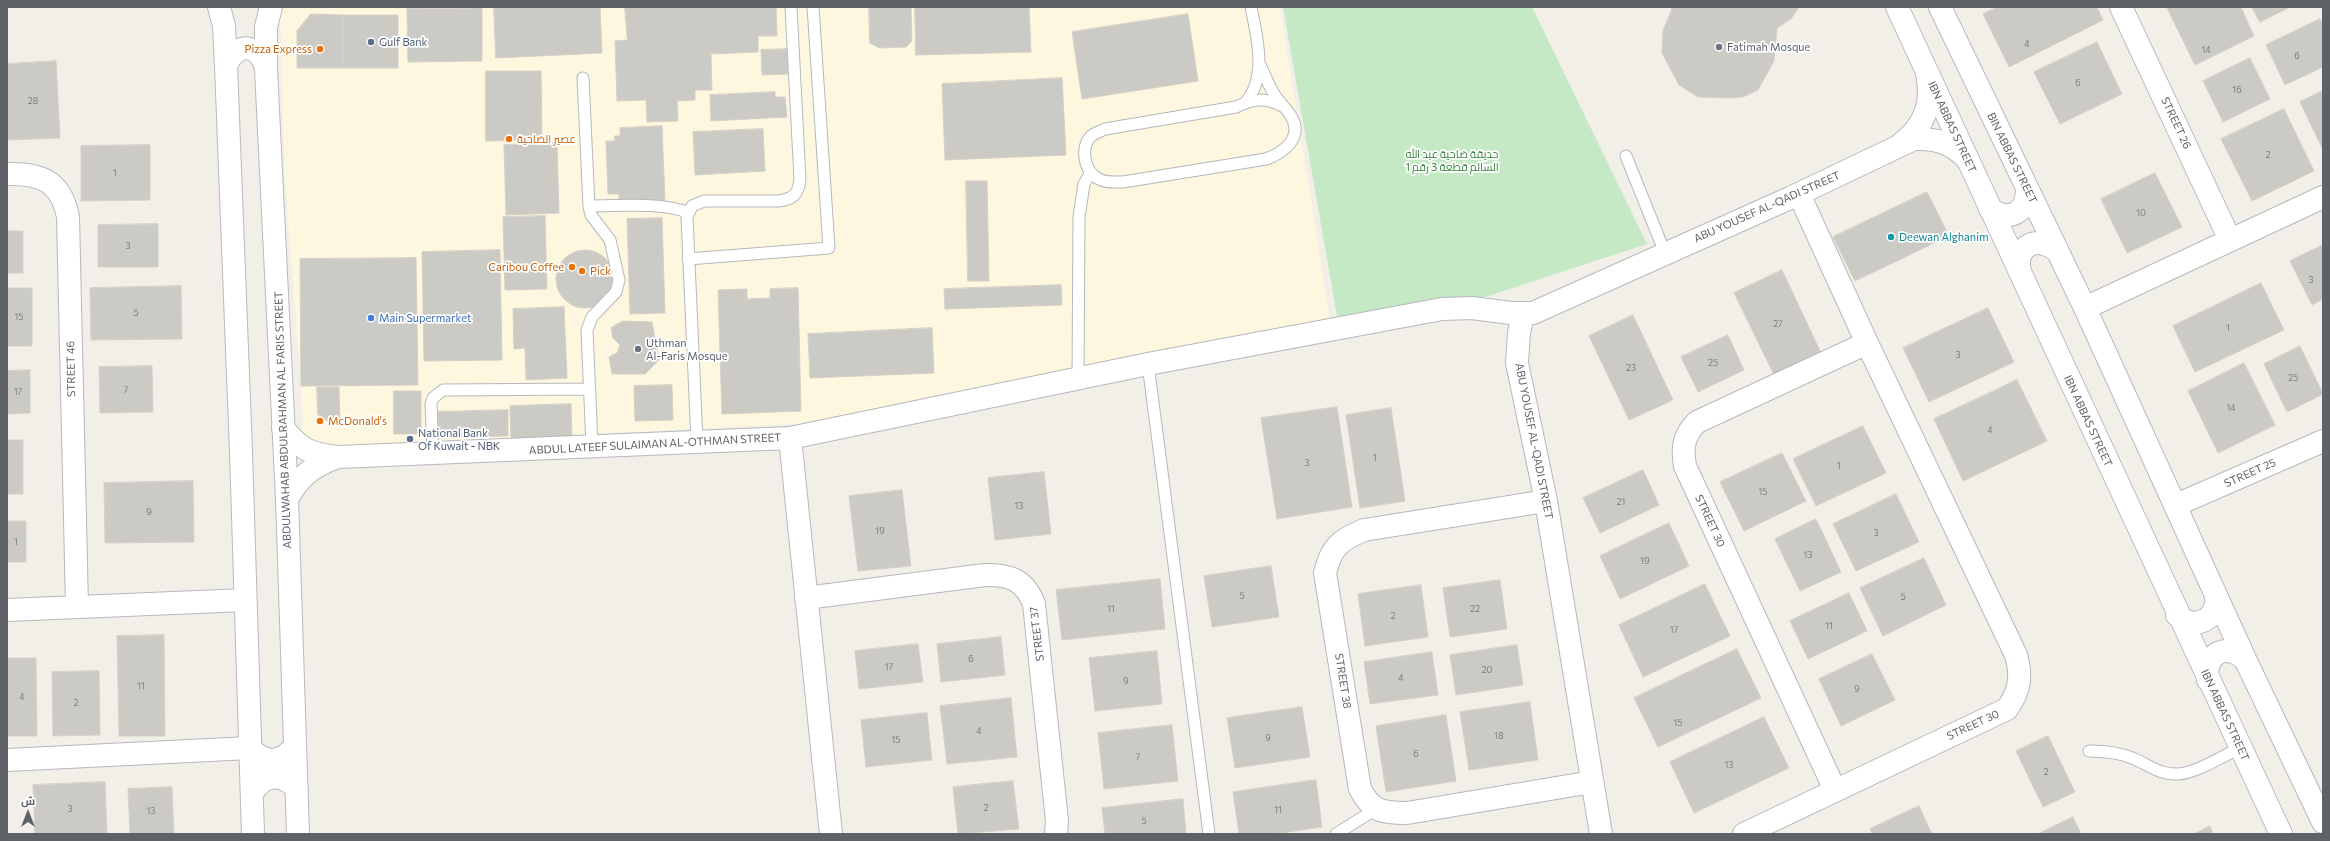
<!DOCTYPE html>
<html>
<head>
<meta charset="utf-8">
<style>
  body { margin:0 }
  #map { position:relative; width:2330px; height:841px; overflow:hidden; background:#f1efe8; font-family:Commissioner,Cairo,sans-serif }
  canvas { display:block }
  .frame { position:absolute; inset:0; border:8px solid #5f6368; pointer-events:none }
  .north { position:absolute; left:8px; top:793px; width:40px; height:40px; -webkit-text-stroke:3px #fff; paint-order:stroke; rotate:0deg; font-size:11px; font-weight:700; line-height:16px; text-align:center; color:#5f6368 }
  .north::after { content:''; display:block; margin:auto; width:14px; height:18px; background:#5f6368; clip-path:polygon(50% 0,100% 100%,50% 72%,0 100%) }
</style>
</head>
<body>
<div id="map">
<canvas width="2330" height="841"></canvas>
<div class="frame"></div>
<div class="north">ش</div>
</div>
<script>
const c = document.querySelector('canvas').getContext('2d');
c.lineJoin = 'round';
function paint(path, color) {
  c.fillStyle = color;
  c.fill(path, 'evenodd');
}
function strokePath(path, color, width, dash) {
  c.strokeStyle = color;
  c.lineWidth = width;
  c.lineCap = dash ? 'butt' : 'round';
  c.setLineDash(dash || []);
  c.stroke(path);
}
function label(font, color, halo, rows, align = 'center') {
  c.font = font + ' Commissioner,Cairo,sans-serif';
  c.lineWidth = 3.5;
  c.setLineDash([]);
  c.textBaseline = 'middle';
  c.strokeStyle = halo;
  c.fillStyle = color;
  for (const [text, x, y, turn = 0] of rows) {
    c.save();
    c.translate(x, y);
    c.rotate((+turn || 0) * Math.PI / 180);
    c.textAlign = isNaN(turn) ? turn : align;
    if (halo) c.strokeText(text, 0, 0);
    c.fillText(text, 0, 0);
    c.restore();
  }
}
const commercial = new Path2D(`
  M280 7H1280L1331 326 794 424 322 447 303 439 301 386 285 181Z`);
const green = new Path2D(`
  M1283 7H1532L1647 244 1485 297 1337 316Z`);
const building = new Path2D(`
  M494 7H600L602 53 496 58Z
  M625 7H776L777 36H758V52L711 54 712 90H695V100L677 101 678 121 647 122 646 100 617 101 615 41 627 40Z
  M869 7H911L912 41 906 47 879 48 870 43Z
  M915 7H1029L1031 52 916 55Z
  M1673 7H1799L1791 19 1777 28 1774 61 1758 90 1743 97 1730 98 1698 97 1679 85 1662 53 1663 31Z
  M1998 7H2097L2103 20 2009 67 1983 14Z
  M2169 7H2241L2254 36 2195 65 2167 8Z
  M2252 7H2290L2260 22Z
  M482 8V61L408 62 407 9Z
  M311 14 344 15V68H297V31Z
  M1188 14 1198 81 1082 99 1072 32Z
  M344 15H398V68H344Z
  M2320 19 2323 25V67L2285 85 2266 45Z
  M2097 42 2122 94 2060 124 2034 72Z
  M787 49 788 74 762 75 761 50Z
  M2250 58 2270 99 2223 122 2203 81Z
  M56 61 60 138 7 140V64Z
  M486 71H541L542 140 486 141Z
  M1062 78 1066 155 945 160 942 84Z
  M2323 91V150L2300 102Z
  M775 92V97H785L787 117 711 121 710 95Z
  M2284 109 2314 171 2252 201 2221 139Z
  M662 126 665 202 619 204V194H608L606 141H615L614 136H620V128Z
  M763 129 765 171 695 175 693 132Z
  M557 143 559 213 506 215 504 145Z
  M150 145V200L81 201V146Z
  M2155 173 2182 227 2127 253 2101 199Z
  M966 181H987L989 281H968Z
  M1927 192 1949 236 1855 281 1833 237Z
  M545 216 547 289 505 290 503 217Z
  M662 218 665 313 630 314 627 219Z
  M158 224V267H98V225Z
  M7 231H23V273H7Z
  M2323 245V299L2312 305 2290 261Z
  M500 250 502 360 424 361 422 252Z
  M556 279a29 29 0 1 1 58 0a29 29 0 1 1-58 0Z
  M416 258 418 385 301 386 300 259Z
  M1782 270 1822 355 1775 377 1734 293Z
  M2261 283 2284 330 2195 372 2173 326Z
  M1061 285 1062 305 945 309 944 289Z
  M181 286 182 339 91 340 90 288Z
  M7 288H32V346H7Z
  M798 288 801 411 722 414 718 290 747 289V299L770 298V289Z
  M564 307 567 378 526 380 525 348 514 349 513 309Z
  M1988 308 2014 362 1929 402 1903 348Z
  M1633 315 1673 400 1629 420 1589 336Z
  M623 321 652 322 659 360 645 374H612L609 357 617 353 620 345 613 338 611 328Z
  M932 328 934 373 810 378 808 334Z
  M1728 335 1744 370 1698 392 1681 357Z
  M2300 346 2323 394 2287 412 2264 364Z
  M2244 363 2275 425 2218 453 2188 391Z
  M152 366 153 412 100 413 99 367Z
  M30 370V413L7 414V371Z
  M2017 380 2047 441 1963 481 1934 419Z
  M672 385 673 420 635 421 634 386Z
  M317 387H339L340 424H332L318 415Z
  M394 391H421V434H394Z
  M571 404 572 438 511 441 510 406Z
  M1337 407 1352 507 1277 519 1261 418Z
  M1391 408 1405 501 1360 508 1346 415Z
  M508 410V436L435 438V412Z
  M1863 426 1886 473 1816 506 1793 459Z
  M7 440H23V494H7Z
  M1782 453 1806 501 1744 531 1720 482Z
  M1643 470 1659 505 1600 533 1583 498Z
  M1044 472 1051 534 995 540 988 478Z
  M193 481 194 542 105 543 104 483Z
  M902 490 911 566 858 571 849 496Z
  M1896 494 1919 542 1856 571 1833 524Z
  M1816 519 1841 572 1800 591 1775 539Z
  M7 521H26V562H7Z
  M1669 523 1689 566 1620 599 1600 556Z
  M1924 558 1946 605 1883 636 1860 588Z
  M1271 566 1279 617 1212 627 1204 576Z
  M1160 579 1165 629 1062 640 1056 590Z
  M1500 580 1507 629 1450 637 1443 588Z
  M1705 584 1730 636 1643 677 1619 625Z
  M1421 585 1428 637 1365 646 1358 594Z
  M1849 593 1867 631 1808 659 1790 621Z
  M164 635 165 736H119L117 636Z
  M1001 637 1005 675 941 682 937 644Z
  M918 644 923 682 859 689 855 651Z
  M1517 645 1523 685 1456 695 1450 655Z
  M1737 649 1761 698 1658 747 1634 698Z
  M1157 651 1162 704 1095 711 1089 658Z
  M1432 652 1438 695 1370 704 1364 662Z
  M1872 654 1895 700 1841 726 1819 679Z
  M7 658H36L37 736H7Z
  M99 671 100 735 53 736 52 672Z
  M1011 698 1017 757 947 764 940 706Z
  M1530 702 1538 760 1469 770 1460 712Z
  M1302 707 1310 757 1235 768 1227 718Z
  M927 713 932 760 866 767 861 720Z
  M1446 715 1456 781 1386 792 1376 726Z
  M1764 717 1789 768 1694 813 1670 762Z
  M1172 725 1178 781 1104 789 1098 733Z
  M2048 736 2075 792 2043 807 2016 751Z
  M1316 780 1322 827 1275 834H1239L1233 792Z
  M1013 781 1019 829 958 834 953 787Z
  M105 782 107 834H35L33 785Z
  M172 787 174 834H130L128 789Z
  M1183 799 1186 834H1105L1102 808Z
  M1919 806 1932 834H1872L1870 829Z
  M2073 817 2081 834H2038Z
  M2210 826 2213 834H2194Z`);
const lane = new Path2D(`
  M1259 63C1264 73 1268 84 1274 94 1279 102 1286 108 1291 116 1304 138 1283 153 1266 159L1123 182C1116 182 1105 183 1099 179 1084 172 1080 148 1091 136 1095 133 1101 131 1105 129L1236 107C1253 99 1265 97 1282 106
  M583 78 589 206 591 215 610 240 619 280 616 292 592 317 587 330 592 446
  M1245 103C1268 77 1257 38 1251 7
  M1626 156 1665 253
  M589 206C622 206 656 202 688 212
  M688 259 829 248 813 7
  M1148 364 1209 834
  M1078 378 1079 217 1084 184 1090 174
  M697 442 687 217 692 206 704 201H778C793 199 798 195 800 180L791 7
  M433 453 431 404 433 398 443 390 590 389
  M2089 751C2104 751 2118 752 2132 758 2148 764 2159 775 2178 774 2196 773 2223 756 2240 748
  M1336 834 1376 809`);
const street = new Path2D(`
  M2121 7 2230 240
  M1901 144C1925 126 1933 103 1927 73
  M7 174C41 173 61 181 68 217L77 606
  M2085 308 2323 197
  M1523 314 1519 333 1517 363 1546 501 1601 834
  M283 428C301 450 310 454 338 457L790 438 1148 364 1442 309 1472 308 1511 313H1533L1790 198 1914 139C1937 138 1952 143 1968 160
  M790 438 831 834
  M287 499C301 475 311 467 338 457
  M1546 501 1364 530C1340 540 1331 547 1325 573L1360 789C1372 812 1383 813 1407 813L1592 782
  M2176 505 2323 441
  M806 598 985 575C1009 574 1025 580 1034 604L1057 821 1056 834
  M7 610 245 600
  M7 760 250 748
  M1835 790 1685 466C1682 448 1683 436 1697 422L1867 343
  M1744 834 2007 709C2020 691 2022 676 2016 655L1867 343 1799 194`);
const secondary = new Path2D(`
  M219 7 224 26 226 66 241 452 253 834
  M271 7 266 27V69L287 499 298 834
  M1897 7 2281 834
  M1940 7 2085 308 2246 661 2323 822
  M226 66C236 41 260 43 266 69
  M1990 209C2010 222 2027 213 2027 189
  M2020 272C2014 246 2037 234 2057 251
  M2177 615C2195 631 2218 620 2216 596
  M2208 680C2203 653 2228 641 2246 661
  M250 748C264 764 283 764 295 745
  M252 794C262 774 282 772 297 789`);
const markers = [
  [371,42,4,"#5c6f8a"],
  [1719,47,4,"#6b7280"],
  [320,49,4,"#e8710a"],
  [509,139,4,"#e8710a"],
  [1891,237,4,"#0f9aa8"],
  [572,267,4,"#e8710a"],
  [582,271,4,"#e8710a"],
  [371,318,4,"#3f7fe0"],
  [638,349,4,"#6b7280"],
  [320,421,4,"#e8710a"],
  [410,439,4,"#5c6f8a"]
];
const numberNames = [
  ["4",2027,44],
  ["14",2206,50],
  ["6",2297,56],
  ["6",2078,83],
  ["16",2237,90],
  ["28",33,101],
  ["2",2268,155],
  ["1",115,173],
  ["10",2141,213],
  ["3",128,246],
  ["3",2311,280],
  ["5",136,313],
  ["15",19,317],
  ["27",1778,324],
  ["1",2228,328],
  ["3",1958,355],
  ["25",1713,363],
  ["23",1631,368],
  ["25",2293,378],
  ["7",126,390],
  ["17",18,392],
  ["14",2231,408],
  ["4",1990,430],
  ["1",1375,458],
  ["3",1307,463],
  ["1",1839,466],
  ["15",1763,492],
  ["21",1621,502],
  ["13",1019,506],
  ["9",149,512],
  ["19",880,531],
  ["3",1876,533],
  ["1",16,542],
  ["13",1808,555],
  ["19",1645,561],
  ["5",1242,596],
  ["5",1903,597],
  ["11",1111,609],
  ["22",1475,609],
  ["2",1393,616],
  ["11",1829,626],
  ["17",1674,630],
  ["6",971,659],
  ["17",889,667],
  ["20",1487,670],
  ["4",1401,678],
  ["9",1126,681],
  ["11",141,686],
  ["9",1857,689],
  ["4",22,697],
  ["2",76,703],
  ["15",1678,723],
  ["4",979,731],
  ["18",1499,736],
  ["9",1268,738],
  ["15",896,740],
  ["6",1416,754],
  ["7",1138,757],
  ["13",1729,765],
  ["2",2046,772],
  ["2",986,808],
  ["3",70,809],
  ["11",1278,810],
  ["13",151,811],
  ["5",1144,821]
];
const serviceNames = [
  ["Gulf Bank",379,42],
  ["National Bank",418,433],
  ["Of Kuwait - NBK",418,446]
];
const worshipNames = [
  ["Fatimah Mosque",1727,47],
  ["Uthman",646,343],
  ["Al-Faris Mosque",646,356]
];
const foodNames = [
  ["Pizza Express",312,49,"right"],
  ["عصير الضاحية",517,139],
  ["Caribou Coffee",564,267,"right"],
  ["Pick",590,271],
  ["McDonald's",328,421]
];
const streetNames = [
  ["STREET 26",2176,123,65],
  ["IBN ABBAS STREET",1952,127,65],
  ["BIN ABBAS STREET",2012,158,64],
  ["ABU YOUSEF AL-QADI STREET",1767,207,-24],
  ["STREET 46",71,369,-91],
  ["ABDULWAHAB ABDULRAHMAN AL FARIS STREET",283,420,-92],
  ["IBN ABBAS STREET",2088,421,65],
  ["ABU YOUSEF AL-QADI STREET",1534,441,79],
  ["ABDUL LATEEF SULAIMAN AL-OTHMAN STREET",655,444,-3],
  ["STREET 25",2250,473,-24],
  ["STREET 30",1710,521,65],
  ["STREET 37",1037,634,-97],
  ["STREET 38",1343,681,81],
  ["IBN ABBAS STREET",2225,715,65],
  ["STREET 30",1973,725,-25]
];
const parkNames = [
  ["حديقة ضاحية عبد الله",1452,154],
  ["السالم قطعة 3 رقم 1",1452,167]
];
const cultureNames = [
  ["Deewan Alghanim",1899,237]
];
const shopNames = [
  ["Main Supermarket",379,318]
];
paint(commercial, '#fef7e0');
paint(green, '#c5e8c5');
paint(building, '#cccac5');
strokePath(building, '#d6d1c6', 1);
strokePath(lane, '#b5b8bc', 13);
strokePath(street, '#b5b8bc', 24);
strokePath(secondary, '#b6babf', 24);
strokePath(lane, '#fff', 11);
strokePath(street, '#fff', 22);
strokePath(secondary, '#fff', 22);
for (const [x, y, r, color] of markers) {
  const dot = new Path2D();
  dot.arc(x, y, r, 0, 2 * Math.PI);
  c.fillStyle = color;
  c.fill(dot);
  strokePath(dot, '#fff', 1.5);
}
label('9px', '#7a7d7f', null, numberNames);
label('11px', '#4e5e75', '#fff', serviceNames, 'left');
label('11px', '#5b616d', '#fff', worshipNames, 'left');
label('11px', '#c56008', '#fff', foodNames, 'left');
label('11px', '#5f6368', '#fff', streetNames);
label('11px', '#348238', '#fff', parkNames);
label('11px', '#0d838f', '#fff', cultureNames, 'left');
label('11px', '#366cbe', '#fff', shopNames, 'left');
</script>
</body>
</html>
